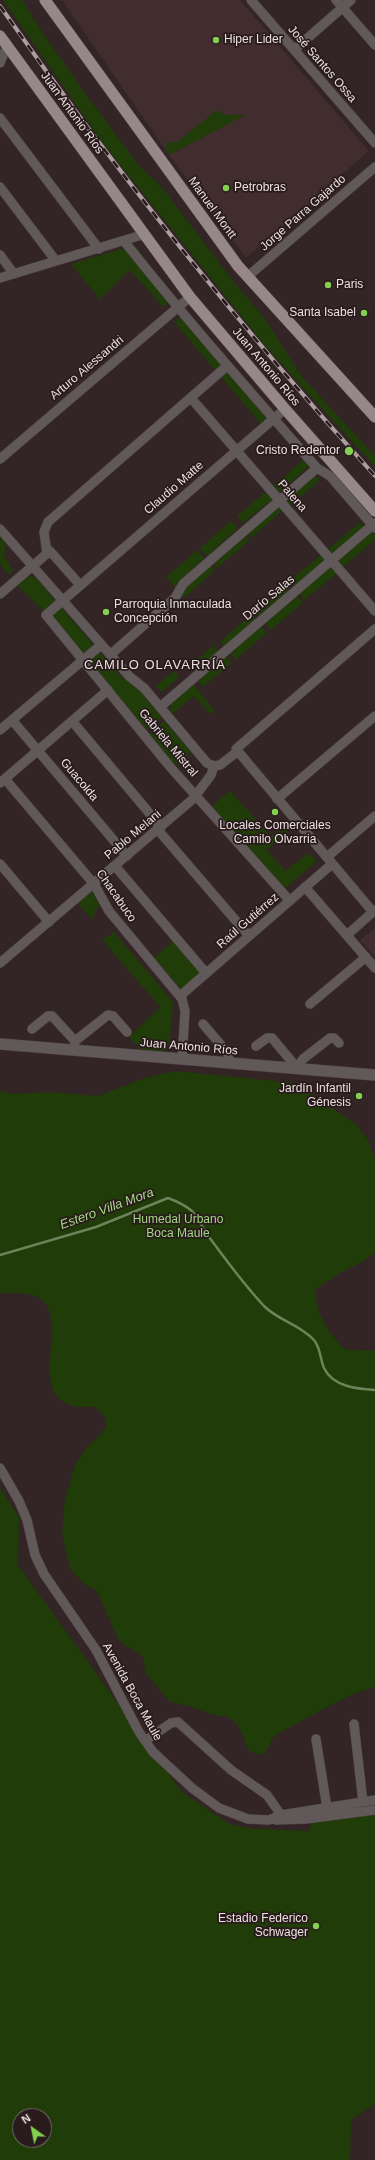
<!DOCTYPE html>
<html>
<head>
<meta charset="utf-8">
<style>
  body { margin:0 }
  #map { position:relative; width:375px; height:2160px; overflow:hidden; background:#332425; font-family:Helvetica,sans-serif }
  canvas { display:block }
  .north { position:absolute; left:12px; top:2108px; width:40px; height:40px; box-sizing:border-box; background:#291a1c; border:1px solid #776a6b; border-radius:50%; rotate:327deg; font-size:11px; font-weight:700; line-height:16px; text-align:center; color:#ebe1e1 }
  .north::after { content:''; display:block; margin:auto; width:14px; height:18px; background:#82d04f; clip-path:polygon(50% 0,100% 100%,50% 72%,0 100%) }
</style>
</head>
<body>
<div id="map">
<canvas width="375" height="2160"></canvas>
<div class="north">N</div>
</div>
<script>
const c = document.querySelector('canvas').getContext('2d');
c.lineJoin = 'round';
function paint(path, color) {
  c.fillStyle = color;
  c.fill(path, 'evenodd');
}
function strokePath(path, color, width, dash) {
  c.strokeStyle = color;
  c.lineWidth = width;
  c.lineCap = dash ? 'butt' : 'round';
  c.setLineDash(dash || []);
  c.stroke(path);
}
function label(font, color, halo, rows, align = 'center') {
  c.font = font + ' Helvetica,sans-serif';
  c.lineWidth = 3.5;
  c.setLineDash([]);
  c.textBaseline = 'middle';
  c.strokeStyle = halo;
  c.fillStyle = color;
  for (const [text, x, y, turn = 0] of rows) {
    c.save();
    c.translate(x, y);
    c.rotate((+turn || 0) * Math.PI / 180);
    c.textAlign = isNaN(turn) ? turn : align;
    if (halo) c.strokeText(text, 0, 0);
    c.fillText(text, 0, 0);
    c.restore();
  }
}
const built = new Path2D(`
  M62 0H240L369 151 246 258 169 155Z
  M375 928V957L360 940Z`);
const green = new Path2D(`
  M3 0H22L41 30 82 89 140 167 161 186 234 282 265 319 302 377 375 456V467L267 348 174 232 105 146Z
  M217 110 224 115H245L169 155 165 147 171 141 176 143Z
  M135 245 174 298 163 307 130 270 100 299 71 264Z
  M184 313 273 417 262 425 174 322Z
  M303 460 309 466 277 495 271 488Z
  M315 475 320 480 289 506 285 501Z
  M268 490 274 498 243 523 237 516Z
  M280 504 284 509 251 538 247 533Z
  M231 521 238 528 207 556 200 548Z
  M360 522 365 527 331 557 326 551Z
  M372 531 375 535V540L342 568 336 561Z
  M246 536 249 541 217 568 214 564Z
  M0 537 6 544 4 555 13 571 9 575 0 564Z
  M197 550 204 558 177 583 176 588 166 577Z
  M323 553 329 559 295 588 289 581Z
  M334 564 340 571 304 600 298 593Z
  M211 565 215 570 184 598 181 595 183 591Z
  M30 576 36 578 121 677 138 689 162 718 147 730 49 616 17 585Z
  M285 585 290 591 259 617 254 611Z
  M296 595 303 603 271 630 264 623Z
  M251 614 257 620 225 648 220 642Z
  M261 626 267 633 235 660 230 653Z
  M214 645 219 652 195 673 189 666Z
  M226 656 232 663 203 687 198 681Z
  M174 671 179 677 162 692 156 686Z
  M193 684 215 711 210 714 194 696 172 714 170 710 171 702Z
  M164 721 191 752 175 766 148 736Z
  M230 791 271 836 285 825 289 831 267 850 285 871 309 853 317 861 287 887 279 886 212 806Z
  M92 891 100 907 95 911 93 920 77 903Z
  M114 932 173 1002 169 1050 164 1052 140 1049 129 1037 160 1007 102 940Z
  M174 940 202 972 182 990 154 958Z
  M175 1071 295 1083 357 1125 368 1140 375 1158V1253C357 1267 334 1274 316 1289 313 1310 330 1334 344 1349L371 1351 375 1349V1687L356 1693 327 1707 274 1736 265 1753 258 1755 249 1751 240 1729 234 1721 225 1716H217L192 1707 169 1701 145 1672C145 1645 130 1654 118 1639L97 1591 84 1584 70 1569 62 1534 65 1499 75 1466 86 1448 102 1433 106 1425 104 1415 95 1407C86 1407 76 1408 68 1404 29 1388 70 1317 39 1298 29 1291 12 1294 0 1293V1091L13 1094 48 1092 98 1096 144 1078Z
  M0 1488 19 1517 18 1565 182 1792 228 1823 248 1828 309 1831 315 1814 375 1811V2104L351 2120 350 2160H0ZM20 2116H44V2140H20Z`);
const stream = new Path2D(`
  M0 1255 96 1227 168 1198C176 1201 185 1205 192 1211 198 1218 203 1229 209 1237 226 1260 244 1285 264 1306 279 1321 299 1324 314 1340 321 1349 320 1359 324 1368 333 1387 358 1389 375 1390`);
const minor = new Path2D(`
  M251 0 375 143
  M336 0 375 45
  M294 50 351 0
  M0 63 7 46
  M0 118 99 249
  M0 187 56 261
  M124 241C186 319 251 393 317 468L330 476 375 528
  M0 255 14 274
  M247 277 375 167
  M0 278 145 234
  M191 398 375 611
  M285 409 46 615 171 768 290 901
  M0 459 190 297
  M0 529 129 676 144 688 207 763 214 766
  M47 554 44 532 48 522 227 366
  M0 594 50 551 80 585
  M110 655 175 598 183 584 317 468
  M160 707 375 523
  M12 720 127 856
  M72 721 161 827
  M0 730 101 645
  M214 766 220 765 237 752
  M5 779 94 884 109 911 182 999 185 1011 182 1060
  M0 783 108 690
  M277 799 375 716
  M158 830 249 936
  M327 857 375 816
  M0 864 49 922
  M115 866 206 973
  M305 887 375 968
  M373 912 236 749 375 629
  M347 935 375 910
  M0 963 193 799 211 775 214 766
  M180 996 332 864
  M310 1004 366 957
  M203 1024 227 1052 230 1063
  M32 1029 48 1016H52L75 1041
  M256 1046 267 1038H272L293 1063 296 1069
  M74 1050 75 1041 108 1015 113 1016 127 1032
  M296 1069 303 1059 330 1038H334L339 1043
  M0 1468 19 1501 27 1520 35 1555 44 1574 96 1650 139 1732 153 1752 192 1788 219 1808 248 1819 269 1820 281 1815 375 1800
  M354 1724 363 1802
  M316 1739 327 1808
  M145 1741 171 1723 178 1722 231 1770 267 1795 281 1815
  M276 1820 306 1819 375 1810`);
const tertiary = new Path2D(`
  M0 1044 375 1075`);
const primary = new Path2D(`
  M45 0 238 266 375 417
  M0 36 190 297 285 409 375 511`);
const rail = new Path2D(`
  M0 6C115 171 240 327 375 476`);
const markers = [
  [216,40,4,"#82d04f"],
  [226,188,4,"#82d04f"],
  [328,285,4,"#82d04f"],
  [364,313,4,"#82d04f"],
  [349,451,5,"#82d04f"],
  [106,612,4,"#82d04f"],
  [275,812,4,"#82d04f"],
  [359,1096,4,"#82d04f"],
  [316,1926,4,"#82d04f"]
];
const poiNames = [
  ["Hiper Lider",224,40],
  ["Petrobras",234,188],
  ["Paris",336,285],
  ["Santa Isabel",356,313,"right"],
  ["Cristo Redentor",340,451,"right"],
  ["Parroquia Inmaculada",114,605],
  ["Concepción",114,619],
  ["Locales Comerciales",275,826,"center"],
  ["Camilo Olvarria",275,840,"center"],
  ["Jardín Infantil",351,1089,"right"],
  ["Génesis",351,1103,"right"],
  ["Estadio Federico",308,1919,"right"],
  ["Schwager",308,1933,"right"]
];
const streetNames = [
  ["José Santos Ossa",322,64,49],
  ["Juan Antonio Ríos",72,113,54],
  ["Manuel Montt",212,208,54],
  ["Jorge Parra Gajardo",303,213,-41],
  ["Juan Antonio Ríos",266,367,50],
  ["Arturo Alessandri",87,368,-40],
  ["Claudio Matte",174,488,-41],
  ["Palena",292,496,49],
  ["Darío Salas",269,598,-40],
  ["Gabriela Mistral",168,743,50],
  ["Guacolda",79,780,50],
  ["Pablo Melani",133,835,-40],
  ["Chacabuco",116,896,55],
  ["Raúl Gutiérrez",248,921,-41],
  ["Juan Antonio Ríos",189,1047,5],
  ["Avenida Boca Maule",132,1692,61]
];
const parkNames = [
  ["Humedal Urbano",178,1220],
  ["Boca Maule",178,1234]
];
const neighbourhoodNames = [
  ["CAMILO OLAVARRÍA",155,665]
];
const waterNames = [
  ["Estero Villa Mora",107,1209,-20]
];
paint(built, '#412c2e');
paint(green, '#1f3c09');
strokePath(stream, '#6d835a', 2.5);
strokePath(minor, '#504243', 10);
strokePath(tertiary, '#504243', 12);
strokePath(primary, '#504243', 12);
strokePath(minor, '#605859', 9);
strokePath(tertiary, '#605859', 11);
strokePath(primary, '#968788', 11);
strokePath(rail, '#aa9e9f', 4);
strokePath(rail, '#291a1c', 2.5, [8]);
for (const [x, y, r, color] of markers) {
  const dot = new Path2D();
  dot.arc(x, y, r, 0, 2 * Math.PI);
  c.fillStyle = color;
  c.fill(dot);
  strokePath(dot, '#291a1c', 1.5);
}
label('12px', '#ebe1e1', '#291a1c', poiNames, 'left');
label('12px', '#ebe1e1', '#291a1c', streetNames);
label('12px', '#a0d783', '#291a1c', parkNames);
c.letterSpacing = '1px';
label('13px', '#ebe1e1', '#291a1c', neighbourhoodNames);
c.letterSpacing = '0px';
label('italic 13px', '#a4db86', '#291a1c', waterNames);
</script>
</body>
</html>
